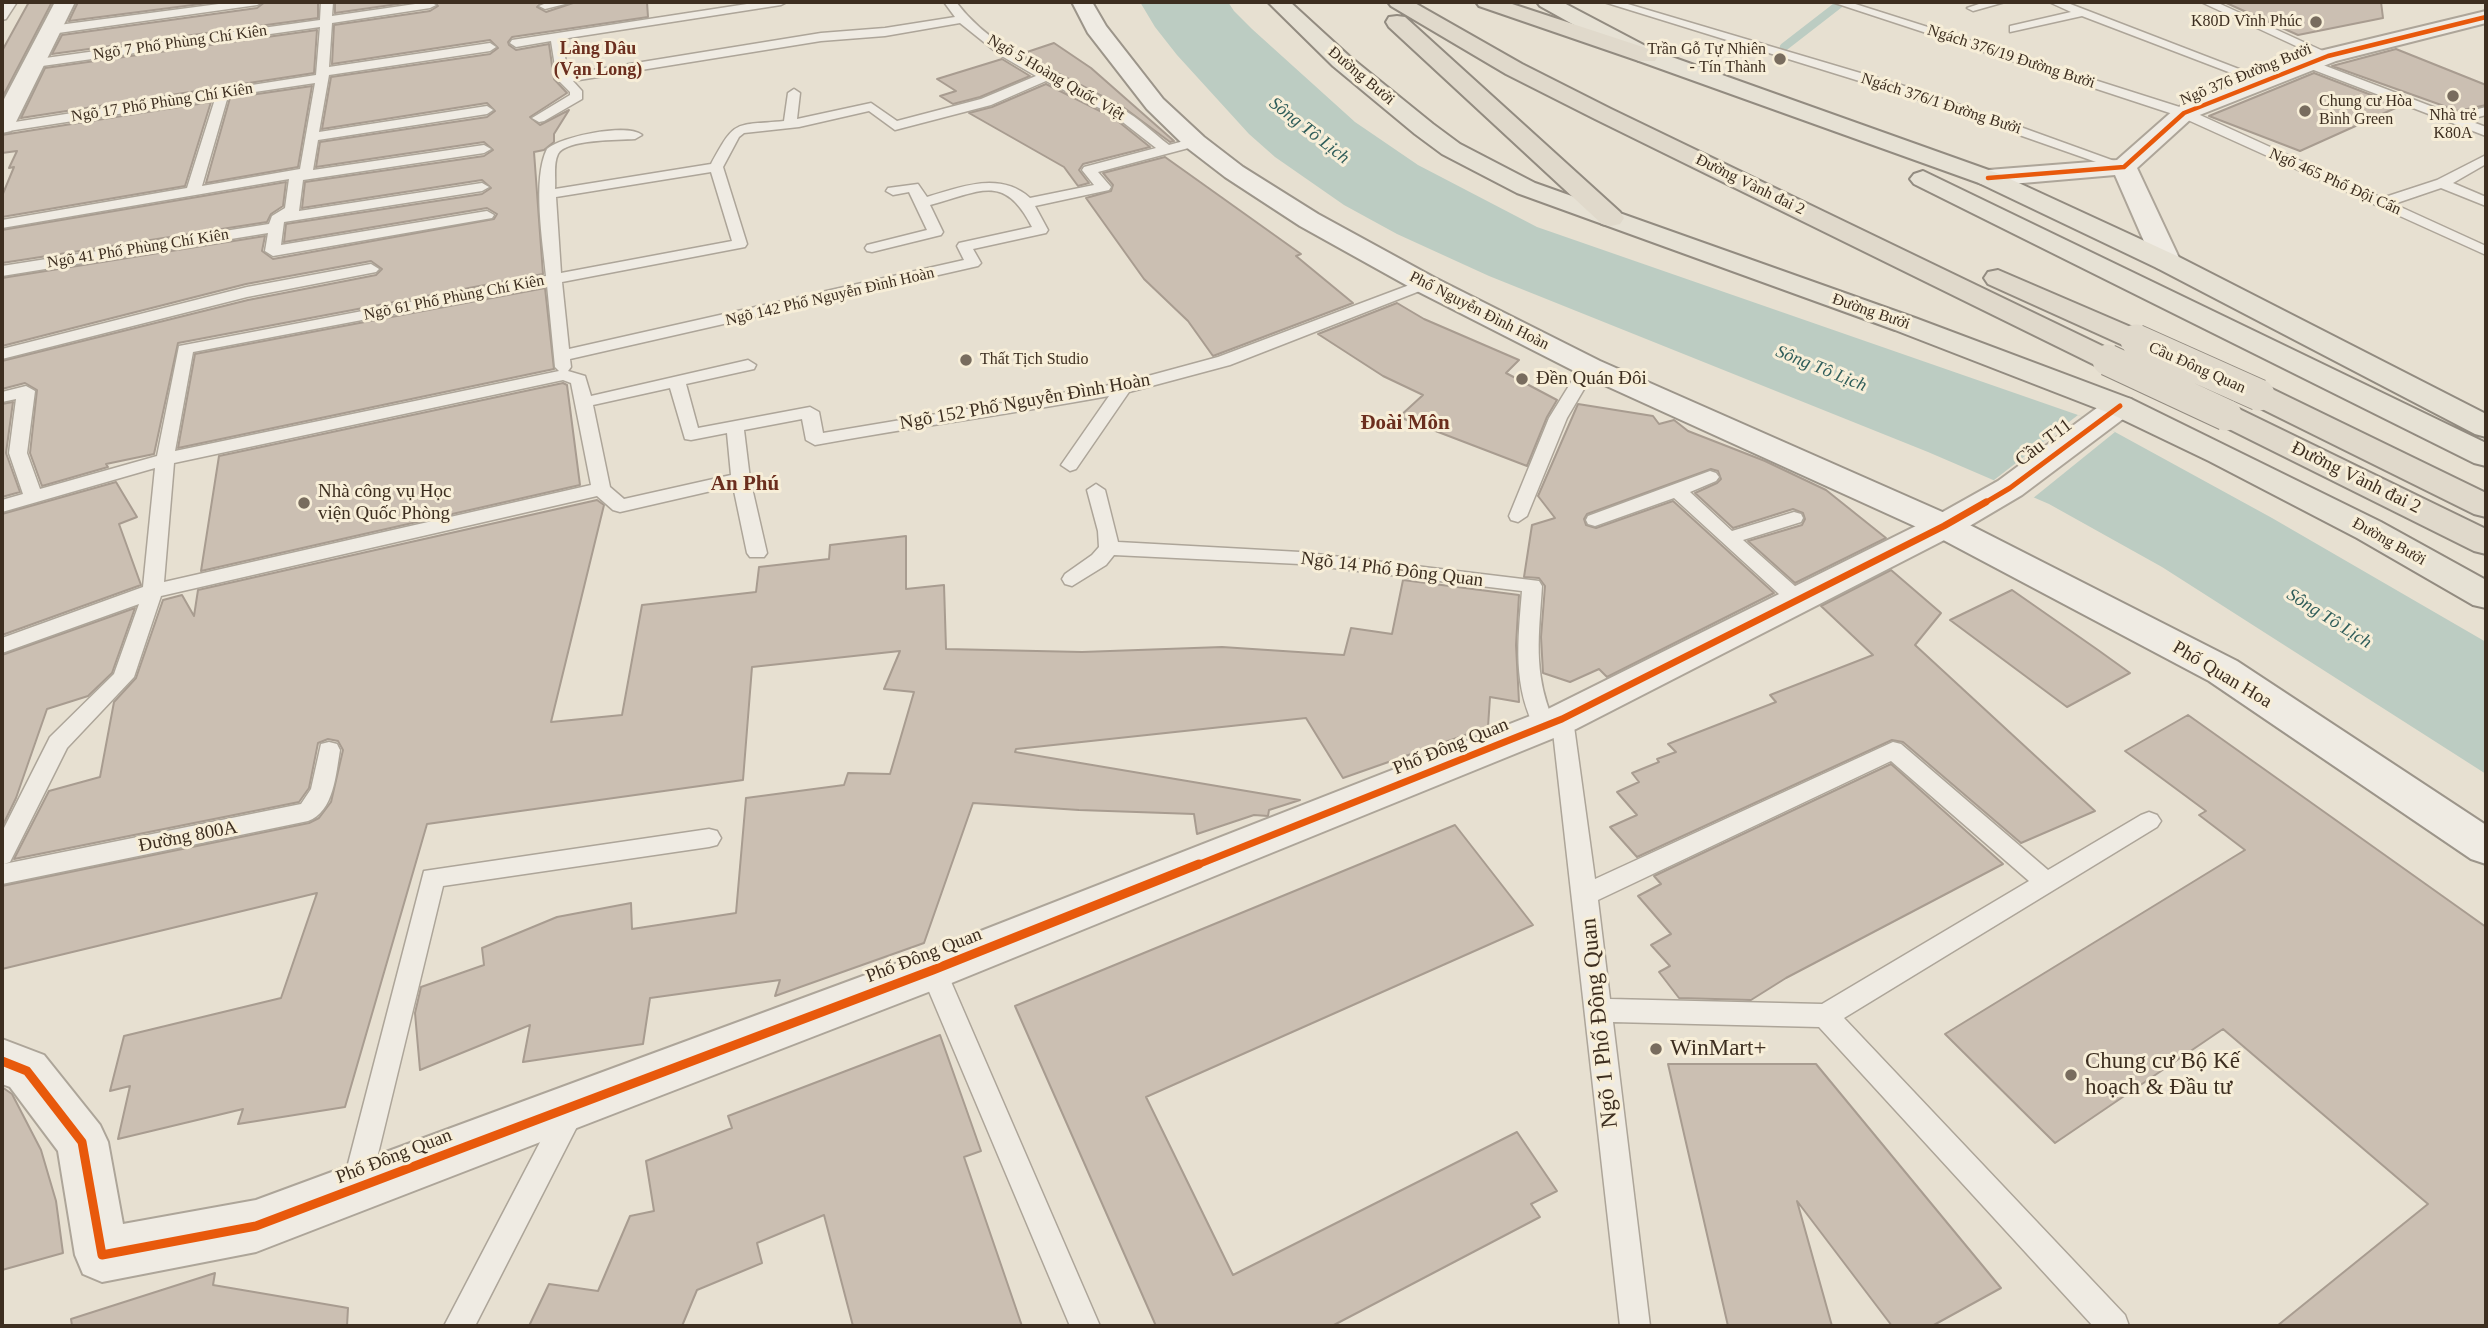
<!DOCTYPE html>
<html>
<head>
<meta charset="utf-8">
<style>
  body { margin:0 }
  #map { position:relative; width:2488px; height:1328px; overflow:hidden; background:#e7e0d1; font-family:Georgia,serif }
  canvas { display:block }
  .frame { position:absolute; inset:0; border:4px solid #3d2e20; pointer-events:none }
</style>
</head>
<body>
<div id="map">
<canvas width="2488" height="1328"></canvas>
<div class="frame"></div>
</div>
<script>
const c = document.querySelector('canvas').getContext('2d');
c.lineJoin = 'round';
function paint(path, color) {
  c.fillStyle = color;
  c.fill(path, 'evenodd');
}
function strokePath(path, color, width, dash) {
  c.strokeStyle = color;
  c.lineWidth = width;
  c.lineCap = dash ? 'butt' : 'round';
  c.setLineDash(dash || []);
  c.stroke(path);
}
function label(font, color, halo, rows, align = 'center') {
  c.font = font + ' Georgia,serif';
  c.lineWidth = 6;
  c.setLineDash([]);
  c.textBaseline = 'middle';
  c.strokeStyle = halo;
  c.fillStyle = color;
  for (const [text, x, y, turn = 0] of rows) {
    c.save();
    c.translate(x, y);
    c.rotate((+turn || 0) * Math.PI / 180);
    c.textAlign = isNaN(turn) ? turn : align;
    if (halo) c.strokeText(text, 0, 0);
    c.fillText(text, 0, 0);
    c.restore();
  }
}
const water = new Path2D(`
  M1140 2H1228L1234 11 1252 29 1355 122 1418 165 1537 227 2078 415 2115 432 2272 518 2486 642V774L2162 567 2049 504 1928 452 1489 276 1397 234 1344 205 1275 157 1249 134 1177 55 1155 27Z`);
const pier = new Path2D(`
  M2078 415 2115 432 2032 499 1994 480Z`);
const stream = new Path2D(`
  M1784 47 1842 2`);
const building = new Path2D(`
  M29 2H52L2 98V51Z
  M78 2H216L69 21Z
  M265 2H318V18L52 54 62 35 257 8Z
  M335 2H412L335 13Z
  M435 2H543L537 7 546 12 576 2H647L648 17 512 37 508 42 509 45 516 50 549 44 554 79 567 93 530 117 540 125 569 110 554 134V142L544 150 534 152 543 274 178 343 154 454 106 464 108 467 42 486 30 453 37 390 25 383 2 389V361L248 300 376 275 382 269 371 261 246 284 2 346V278L265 236 262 251 273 259 494 219 497 214 487 208 284 242 286 224 482 194 491 188 482 180 302 208 305 182 484 156 493 150 484 142 316 167 320 142 487 117 495 111 487 103 322 129 331 77 490 54 498 48 490 40 332 64 334 25 430 11 438 6Z
  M2224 2H2381L2383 18 2298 35Z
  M317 30 314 73 21 118 45 68Z
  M1054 43 1091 68 1174 141 1170 142 1123 107 1021 54Z
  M2396 49 2486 85V105L2458 111 2332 66Z
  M1002 59 1030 76 980 97 953 104 940 96 956 91 937 79Z
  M2314 73 2400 106 2300 151 2209 116Z
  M1046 84 1114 118 1150 147 1083 164 1079 170 1089 183 1078 186 1064 167 969 113 992 107Z
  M312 86 298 167 206 183 230 98Z
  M211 102 185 186 2 217V196L14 167 9 168 17 151 2 153V135Z
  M1165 157 1301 254 1296 256 1353 303 1213 356 1188 321 1144 279 1086 198 1111 191 1113 185 1103 173Z
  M286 182 283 206 271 214 267 222 2 263V230Z
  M545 288 554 369 178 448 195 354Z
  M1397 303 1424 319 1519 360 1506 373 1557 400 1547 417 1527 466 1399 417 1423 395 1383 376 1318 334Z
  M563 383 567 385 580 485 201 571 219 456Z
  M13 402 6 453 20 492 2 497V404Z
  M1578 404 1653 416 1659 424 1674 420 1688 431 1765 461 1826 490 1886 538 1795 583 1748 541 1802 525 1805 519 1803 513 1793 509 1733 528 1695 493 1717 483 1721 479 1718 471 1711 469 1587 514 1584 519 1586 525 1596 528 1673 501 1774 593 1607 677 1599 669 1570 682 1543 673 1541 637 1545 586 1539 578 1524 577 1532 525 1555 518 1538 496Z
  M116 482 137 517 119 524 141 585 2 635V514Z
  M597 500 604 505 551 722 622 715 642 605 756 592 759 567 829 559 830 545 906 536V589L944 585 946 649 1082 652 1222 647 1344 655 1351 628 1392 634 1403 580 1519 595 1516 645 1519 702 1490 697 1488 727 1343 778 1306 718 1016 749 1015 752 1300 800 1269 810 1268 816 1254 815 1197 834 1194 814 1079 810 973 803 924 943 775 996 780 980 650 998 643 1044 523 1062 530 1025 420 1070 415 1013 421 987 484 965 482 948 557 917 631 903 632 929 736 913 746 798 844 785 848 773 890 774 914 692 884 689 900 651 752 667 743 780 427 824 345 1107 238 1124 243 1109 118 1139 130 1086 110 1091 124 1036 281 998 317 893 2 969V886L309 823 319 818 331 802 343 750 338 741 328 739 318 743 309 788 299 802 14 859 49 791 100 777 114 702 136 678 163 600 182 595 194 616 198 590Z
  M1891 570 1941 613 1915 645 2095 811 2021 843 1903 742 1892 740 1637 857 1610 827 1637 815 1617 792 1639 782 1632 773 1659 762 1657 759 1676 752 1668 744 1776 702 1770 695 1873 655 1821 606Z
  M2012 590 2098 650 2130 673 2067 707 1950 620Z
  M135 608 112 673 88 696 47 709 16 798 2 827V655Z
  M2188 715 2486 927V1326H2277L2428 1204 2223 1029 2055 1143 1945 1034 2245 850 2199 815 2206 811 2125 751Z
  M1891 764 2003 864 1786 978 1751 1000 1679 998 1659 972 1670 966 1651 945 1671 934 1638 896 1661 884 1654 876Z
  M1455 825 1533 925 1146 1097 1233 1275 1517 1132 1557 1191 1531 1204 1540 1217 1332 1326H1156L1015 1006Z
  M940 1035 981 1151 964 1157 1022 1326H853L824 1215 757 1243 762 1263 697 1290 682 1326H529L549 1284 598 1291 630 1216 654 1211 646 1161 732 1128 728 1116Z
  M1668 1064H1816L2001 1288 1932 1326H1892L1797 1201 1832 1326H1728Z
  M2 1087 12 1094 41 1150 56 1201 63 1253 2 1270Z
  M215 1273 213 1285 348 1308 347 1326H72L71 1319Z`);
const service = new Path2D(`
  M5 2H17L6 19 2 20V8Z
  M234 2H263L257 5 51 34 45 30 51 26Z
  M321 2H333L332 16 429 2 436 5 430 8 332 23 329 67 490 43 496 47 490 51 329 75 319 132 487 106 493 110 487 114 318 140 313 170 484 145 491 149 484 153 303 180 299 211 482 183 489 187 482 191 284 222 281 245 487 211 494 215 492 218 273 256 265 251 268 233 2 276V266L269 224 272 216 285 208 289 179 2 228V220L187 188 215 99 2 132V124L316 75 320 27 35 67 29 63 31 60 320 20ZM315 83 300 169 202 186 228 96Z
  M549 2H573L545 9 539 6Z
  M760 2H787L781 5 562 39 568 74 821 33 885 28 955 17 944 2H956C998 57 1064 76 1122 109 1139 118 1153 133 1169 145L1195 138 1202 142 1200 145 1098 172 1111 187 1109 190 1035 206 1048 230 1046 233 973 249 981 263 978 266 570 359 571 367 568 371 585 376 591 396 748 360 756 365 754 369 686 384 698 428 810 407 819 412 823 433 1122 383 1218 357 1420 281 1425 279 1433 284 1430 287 1230 365 1129 392 1076 469 1070 471 1061 465 1109 396C1011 414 913 427 815 445L806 440 802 419 744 430 750 479 767 553 764 557H750L747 553 733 486 620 512 613 510 597 496 161 596 134 677 67 748 10 862 4 864 301 804 311 789 321 744 329 742 337 744 340 750C336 773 334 812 308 821L2 884V832L50 737 114 674 139 604 2 653V638L143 587 155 468 2 512V500L23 494 9 453 16 399 2 402V392L26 386 35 391 27 453 40 489 157 456 179 346 546 276C543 243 532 179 547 149 562 136 627 123 642 135L635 139C619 140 566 139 558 154 553 164 556 178 555 189L711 164C736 118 734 126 784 121L788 93 794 89 800 93 797 119 871 103 897 121 981 99 1036 76 1000 55 960 23 885 36 821 41 573 81 582 91V99L544 121 539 122 532 118 570 95V92L557 79 551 41 516 47 510 43 512 40ZM1046 81 1115 116 1156 148 1084 167 1082 170 1094 185 1030 198C1000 171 961 187 927 197L918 184 888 188 886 191 893 195 909 192 927 230 867 245 865 248 867 251 872 252 941 235 943 232 930 205C980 192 1004 172 1032 227L959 243 957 246 964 260 569 349 562 282 745 247 747 244 723 167 739 137 744 133 799 127 869 111 895 130 991 105ZM711 172 732 241 561 273 556 197ZM547 285 555 367 559 371 175 451 193 352ZM563 380 571 383 591 485 164 582 174 463ZM670 388 685 439 691 440 727 433 731 475 624 499 610 487 593 405Z
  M1604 2H1621L1921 91 2131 167 2129 170H2119L1911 97Z
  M1832 2H1849L2189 110 2382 198 2437 180 2486 155V164L2453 183 2486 197V206L2441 188 2394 204 2486 246V255L2179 116Z
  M1985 2H2005L1973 11 1967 8Z
  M2049 2H2065L2270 81 2264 85 2260 84 2082 16 2010 32V26L2071 12Z
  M2201 2H2216L2334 56 2324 59Z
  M2310 60 2454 115 2486 107V115L2467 120 2486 127V136L2306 67 2304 64Z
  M371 264 379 269 376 272 247 297 2 359V349L247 287Z
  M1589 362 1597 367 1567 418 1527 516 1518 522 1511 520 1509 516 1549 418 1583 363Z
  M1710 471 1716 473 1719 477 1716 481 1690 492 1732 531 1794 512 1801 514 1803 518 1801 522 1743 540 1805 595 1808 600 1805 605H1791L1674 498 1595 526 1588 524 1586 520 1588 516Z
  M1096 484 1105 490 1118 542 1300 552 1539 581 1542 586C1539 634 1533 672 1552 717L1562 711 1570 713 1573 719 1595 879 1893 742 1901 744 2048 870 2141 815 2149 812 2157 815 2161 821 2157 827 1844 1018 2125 1315 2129 1326H2093L1819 1027 1613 1022 1650 1326H1620L1553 732 1545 734 1537 732C1512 687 1518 640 1522 591L1300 564 1114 555 1106 565 1072 586 1065 584 1062 579 1065 574 1092 555 1099 547 1098 531 1087 490ZM1891 761 2029 881 1822 1004 1610 999 1598 900Z
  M709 829 717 831 721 838 717 845 709 847 443 886 370 1187 366 1197 356 1201 346 1197 342 1187 424 871Z
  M933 959 942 962 946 970 1100 1326H1070L920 970 924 962Z
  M572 1096 582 1100 586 1109 475 1326H444L562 1100Z`);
const minor = new Path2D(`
  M55 2H75L14 126 11 131 2 133V103Z
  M2486 11V23L2336 61 2192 118 2137 168 2181 262 2177 268 2167 270 2157 268 2153 262 2115 175 1988 186 1979 183 1975 178 1979 173 1988 170 2117 160 2176 108 2320 51Z
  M2120 397 2131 399 2136 406 2131 413 2022 495 1956 534 1576 729 949 984 256 1252 102 1282 83 1274 75 1255 58 1151 10 1087 2 1084V1039L44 1055 100 1125 108 1142 123 1224 256 1200 917 956 1548 709 1932 518 1998 481 2109 399Z`);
const secondary = new Path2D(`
  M1072 2H1092L1106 26 1163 99 1204 137 1243 167 1318 214 1435 278 1600 361 1956 518 2237 661 2486 825V864L2471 859 2209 681 1932 534 1578 373 1415 290 1300 226 1225 177 1186 147 1147 109 1088 33Z`);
const primary = new Path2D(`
  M1268 2H1290L1349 56 1433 124 1460 144 1535 183 1915 318 2131 399 2381 522 2486 580V608L2473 605 2357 538 2209 461 2109 413 1895 330 1517 193 1442 154 1415 134 1333 66Z
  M1537 2H1562L1655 51 1997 173 2177 256 2486 414V437L2475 434 2157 268 1979 183 1639 61 1540 6Z
  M1923 171 2486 443V466L2474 463 1914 184 1910 179 1914 174Z`);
const trunk = new Path2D(`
  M1388 2H1413L1522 64 1611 109 2119 354 2123 360 2119 366 2108 369 2097 366 1595 119 1506 74 1391 6Z
  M1476 2H1506L1655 51 1658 56 1655 61H1639L1479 6Z
  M1397 16 1405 17 1620 212 1624 218 1620 224 1611 226 1602 224 1389 27 1386 22 1389 17Z
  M1998 270 2147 334 2151 340 2147 346 2136 349 2125 346 1988 284 1984 278 1988 272Z
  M2259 386 2270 388 2486 493V517L2474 514 2248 402 2243 395 2248 388Z
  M2226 405 2237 408 2486 529V554L2474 551 2215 422 2210 415 2215 408Z`);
const trunkBridge = new Path2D(`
  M2136 340 2259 395
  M2108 360 2226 415`);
const cyclewayFar3 = new Path2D(`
  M1988 178 2124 167 2184 113 2328 56 2486 17`);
const cyclewayFar2 = new Path2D(`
  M1983 504 2010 488 2120 406`);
const cyclewayFar1 = new Path2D(`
  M1195 866 1562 719 1944 526 1986 502`);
const cycleway = new Path2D(`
  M2 1061 27 1071 82 1142 102 1255 256 1226 933 970 1199 864`);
const markers = [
  [2316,22,7,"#786c5e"],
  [1780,59,7,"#786c5e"],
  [2453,96,7,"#786c5e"],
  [2305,111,7,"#786c5e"],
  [966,360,7,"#786c5e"],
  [1522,379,7,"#786c5e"],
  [304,503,7,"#786c5e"],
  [1656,1049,7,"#786c5e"],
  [2071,1075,7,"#786c5e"]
];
const farPoinames = [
  ["K80D Vĩnh Phúc",2302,22],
  ["Trần Gỗ Tự Nhiên",1766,50],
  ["- Tín Thành",1766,68],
  ["Chung cư Hòa",2319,102,"left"],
  ["Bình Green",2319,120,"left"],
  ["Nhà trẻ",2453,116,"center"],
  ["K80A",2453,134,"center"],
  ["Thất Tịch Studio",980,360,"left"]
];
const farStreetnames = [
  ["Ngõ 7 Phố Phùng Chí Kiên",180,43,-8],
  ["Ngách 376/19 Đường Bưởi",2011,57,18],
  ["Ngõ 376 Đường Bưởi",2246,75,-22],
  ["Đường Bưởi",1361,76,40],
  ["Ngõ 5 Hoàng Quốc Việt",1056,78,30],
  ["Ngõ 17 Phố Phùng Chí Kiên",162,103,-9],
  ["Ngách 376/1 Đường Bưởi",1941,104,18],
  ["Ngõ 465 Phố Đội Cấn",2335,182,24],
  ["Đường Vành đai 2",1750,185,26],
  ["Ngõ 41 Phố Phùng Chí Kiên",138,249,-9],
  ["Ngõ 142 Phố Nguyễn Đình Hoàn",830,297,-13],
  ["Ngõ 61 Phố Phùng Chí Kiên",454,298,-11],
  ["Phố Nguyễn Đình Hoàn",1479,311,27],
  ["Đường Bưởi",1871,312,19],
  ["Cầu Đông Quan",2197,368,24],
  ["Đường Bưởi",2389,542,29]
];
const farNeighbourhoodnames = [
  ["Làng Dâu",598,49],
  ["(Vạn Long)",598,70]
];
const farWaternames = [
  ["Sông Tô Lịch",1309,131,38],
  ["Sông Tô Lịch",1821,369,22],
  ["Sông Tô Lịch",2329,619,32]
];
const poiNames = [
  ["Đền Quán Đôi",1536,379],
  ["Nhà công vụ Học",318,492],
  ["viện Quốc Phòng",318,514]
];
const streetNames = [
  ["Ngõ 152 Phố Nguyễn Đình Hoàn",1025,402,-10],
  ["Cầu T11",2044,443,-37],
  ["Đường Vành đai 2",2356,478,26],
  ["Ngõ 14 Phố Đông Quan",1392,570,7],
  ["Phố Quan Hoa",2222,675,31],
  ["Phố Đông Quan",1451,747,-22],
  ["Đường 800A",188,837,-11],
  ["Phố Đông Quan",924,956,-21],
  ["Phố Đông Quan",394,1157,-21]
];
const neighbourhoodNames = [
  ["Đoài Môn",1405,424],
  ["An Phú",745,485]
];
const nearStreetnames = [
  ["Ngõ 1 Phố Đông Quan",1600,1023,-96]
];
const nearPoinames = [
  ["WinMart+",1670,1049],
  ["Chung cư Bộ Kế",2085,1062],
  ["hoạch & Đầu tư",2085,1088]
];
paint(water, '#bcccc2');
paint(pier, '#e7e0d1');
strokePath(stream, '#bcccc2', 8);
paint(building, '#cbbfb2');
strokePath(building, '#a89c90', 2);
strokePath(service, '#ada599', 3);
strokePath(minor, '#ada599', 4);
strokePath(secondary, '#9c958a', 4);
strokePath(primary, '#928b80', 4);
strokePath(trunk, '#928b80', 4);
paint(service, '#efebe3');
paint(minor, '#efebe3');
paint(secondary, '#efebe3');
paint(primary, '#e6e1d4');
paint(trunk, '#e0d9cb');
strokePath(trunkBridge, '#928b80', 33, []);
strokePath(trunkBridge, '#e0d9cb', 31);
strokePath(cyclewayFar3, '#e8590c', 4.5);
strokePath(cyclewayFar2, '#e8590c', 5);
strokePath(cyclewayFar1, '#e8590c', 7);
strokePath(cycleway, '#e8590c', 9);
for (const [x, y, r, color] of markers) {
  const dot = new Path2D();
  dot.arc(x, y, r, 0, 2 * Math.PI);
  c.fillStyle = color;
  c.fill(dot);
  strokePath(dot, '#f7eed8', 2.5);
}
label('16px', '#3d2e20', '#f7eed8', farPoinames, 'right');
label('16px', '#3d2e20', '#f7eed8', farStreetnames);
label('bold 18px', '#6b2e1e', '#f7eed8', farNeighbourhoodnames);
label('italic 18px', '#2f5d5a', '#f7eed8', farWaternames);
label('19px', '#3d2e20', '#f7eed8', poiNames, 'left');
label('19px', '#3d2e20', '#f7eed8', streetNames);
label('bold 21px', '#6b2e1e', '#f7eed8', neighbourhoodNames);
label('23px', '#3d2e20', '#f7eed8', nearStreetnames);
label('23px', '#3d2e20', '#f7eed8', nearPoinames, 'left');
</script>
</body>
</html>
